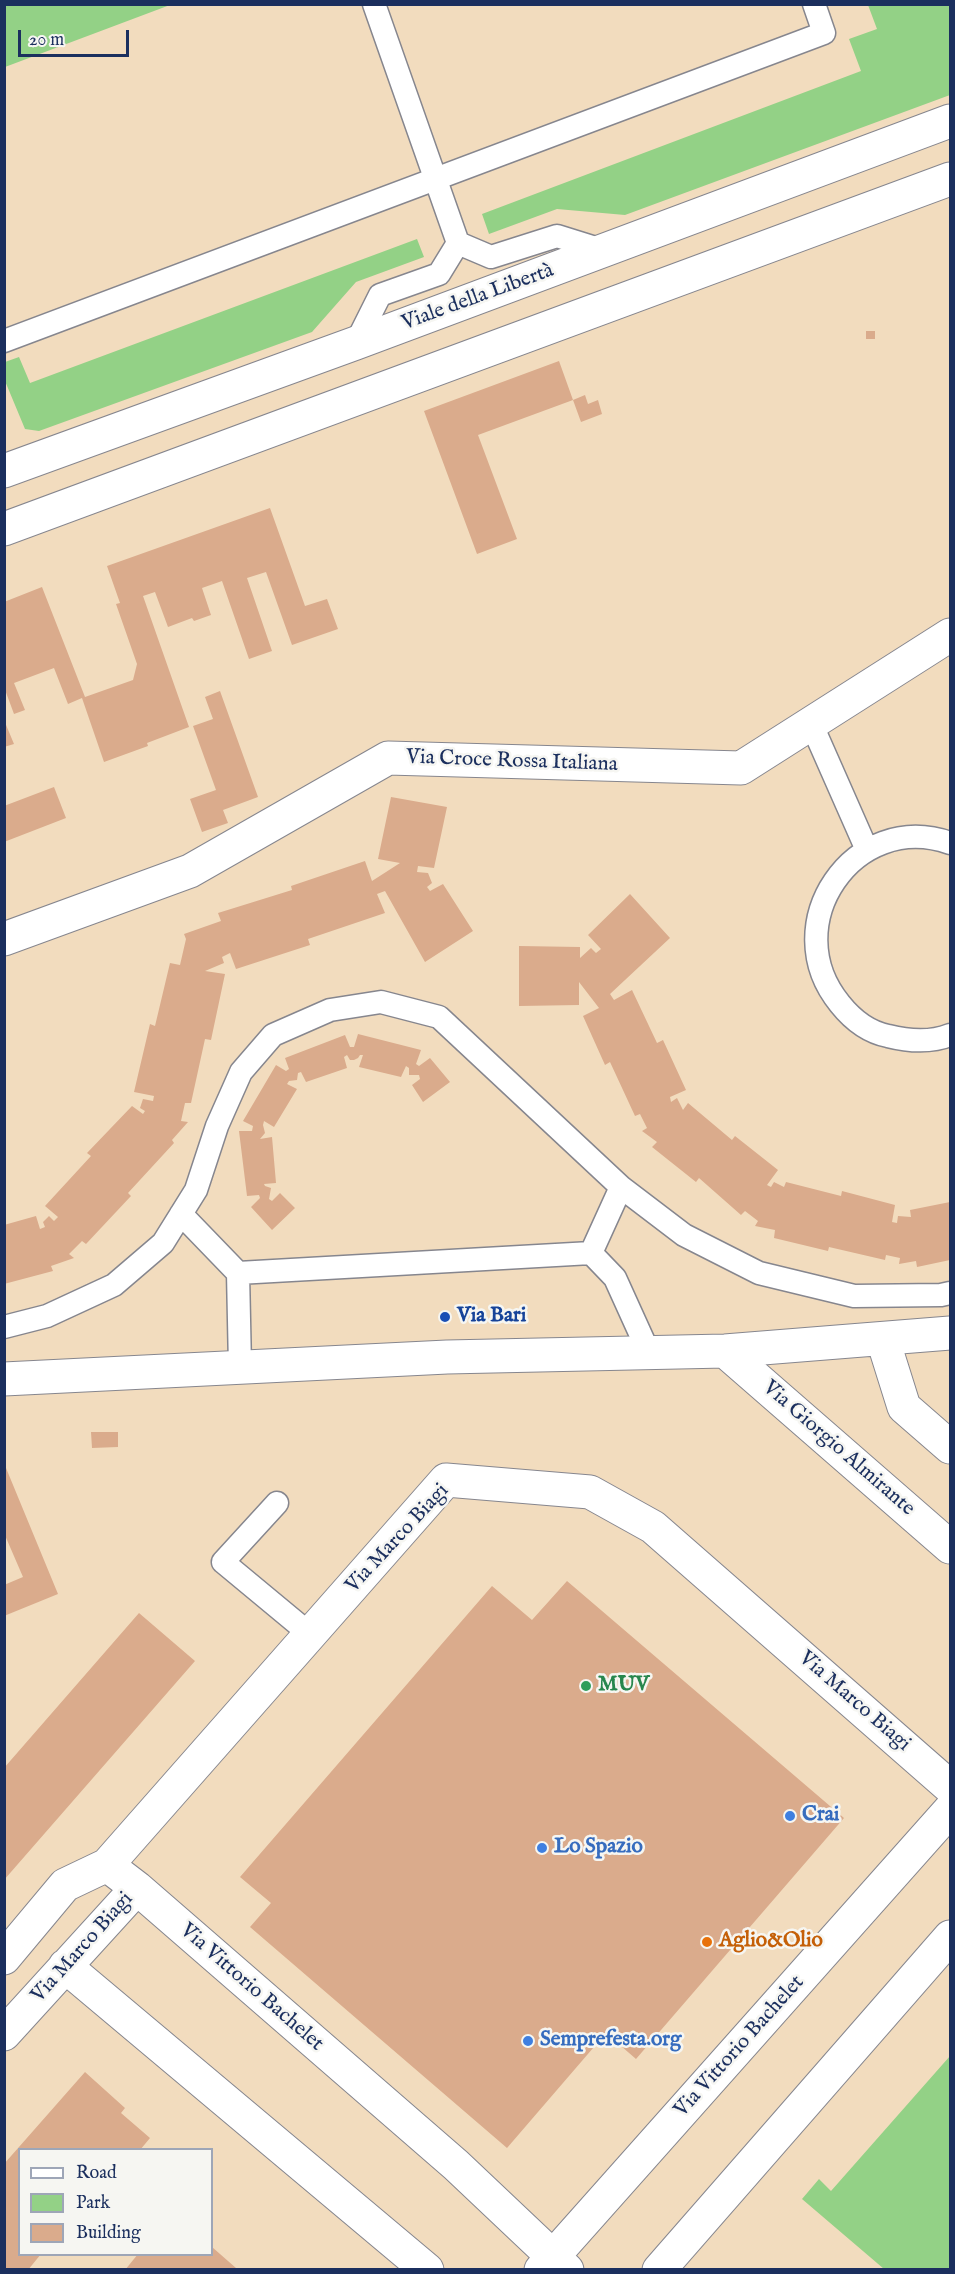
<!DOCTYPE html>
<html>
<head>
<meta charset="utf-8">
<style>
  body { margin:0 }
  #map { position:relative; width:955px; height:2274px; overflow:hidden; background:#f2dcbe; font-family:"IM FELL English",serif }
  canvas { display:block }
  .frame { position:absolute; inset:0; border:6px solid #1b2f5e; pointer-events:none }
  .legend { position:absolute; left:18px; top:2148px; width:195px; height:108px; box-sizing:border-box; background:#f6f6f2; border:2px solid #9ea6b7; margin:0; padding:8px 10px; list-style:none; font-size:18px; color:#1b2f5e }
  .legend li { display:flex; align-items:center; gap:12px; height:30px }
  .legend b { width:30px; border:2px solid #9ea6b7 }
  .scale { position:absolute; left:18px; top:30px; width:111px; height:27px; box-sizing:border-box; border:3px solid #1b2f5e; border-top:0; padding-left:8px; font-size:18px; line-height:21px; white-space:nowrap; color:#1b2f5e; -webkit-text-stroke:4px #f6f6f2; paint-order:stroke }
</style>
</head>
<body>
<div id="map">
<canvas width="955" height="2274"></canvas>
<div class="frame"></div>
<ul class="legend">
<li><b style="height:8px;background:#fff"></b>Road</li>
<li><b style="height:16px;background:#93d186"></b>Park</li>
<li><b style="height:16px;background:#daab8c"></b>Building</li>
</ul>
<div class="scale">20 m</div>
</div>
<script>
const c = document.querySelector('canvas').getContext('2d');
c.lineJoin = 'round';
function paint(path, color) {
  c.fillStyle = color;
  c.fill(path, 'evenodd');
}
function strokePath(path, color, width, dash) {
  c.strokeStyle = color;
  c.lineWidth = width;
  c.lineCap = dash ? 'butt' : 'round';
  c.setLineDash(dash || []);
  c.stroke(path);
}
function label(font, color, halo, rows, align = 'center') {
  c.font = font + ' "IM FELL English",serif';
  c.lineWidth = 5;
  c.setLineDash([]);
  c.textBaseline = 'middle';
  c.strokeStyle = halo;
  c.fillStyle = color;
  for (const [text, x, y, turn = 0] of rows) {
    c.save();
    c.translate(x, y);
    c.rotate((+turn || 0) * Math.PI / 180);
    c.textAlign = isNaN(turn) ? turn : align;
    if (halo) c.strokeText(text, 0, 0);
    c.fillText(text, 0, 0);
    c.restore();
  }
}
const green = new Path2D(`
  M5 4H170V5L5 67Z
  M868 5H950V95L625 215 557 209 489 234 482 214 861 71 849 39 877 29Z
  M417 239 424 257 356 282 312 332 39 431 25 429 5 381V362L19 357 30 383Z
  M950 2056V2269H884L802 2199 819 2179 831 2191Z`);
const building = new Path2D(`
  M866 331H875V339H866Z
  M559 361 573 400 585 395 588 404 598 400 602 414 581 422 573 400 478 435 517 539 477 554 424 411Z
  M270 508 305 606 327 599 338 629 292 645 266 572 247 578 272 651 249 659 222 581 202 588 211 615 194 621 192 618 168 627 155 592 143 596 189 727 147 743 148 746 104 762 82 698 68 704 54 668 14 683 25 710 14 714 4 687V602L42 587 85 697 133 680 137 664 116 604 120 603 107 566Z
  M220 691 258 797 223 810 228 823 202 832 190 799 216 790 193 726 213 719 205 697Z
  M4 720 14 744 4 747Z
  M54 787 66 818 4 842V806Z
  M391 797 447 807 434 868 418 866 417 872 428 873 432 883 427 887 430 891 443 884 473 931 425 962 385 891 377 894 385 913 308 939 310 945 236 969 230 953 222 957 224 963 205 971 225 974 211 1040 205 1039 191 1103H185L181 1121 188 1122 172 1140 174 1143 128 1193 131 1196 86 1244 82 1241 69 1254 74 1258 51 1266 53 1271 4 1284V1225L36 1216 40 1229 45 1227 43 1222 49 1216 54 1221 58 1217 45 1206 91 1156 87 1153 132 1106 143 1114 145 1111 140 1108 143 1099 153 1101 154 1096 134 1092 150 1024 155 1026 170 963 180 965 186 939 184 934 221 921 218 913 292 890 291 886 365 861 372 881 400 863 378 859Z
  M630 894 670 938 610 994 614 1000 632 990 657 1043 663 1040 686 1090 670 1097 671 1102 677 1098 683 1110 688 1103 732 1140 735 1136 778 1170 767 1185 771 1187 774 1182 784 1187 786 1182 841 1196 842 1191 895 1205 892 1222 897 1223 898 1216 911 1217 910 1210 950 1202V1260L917 1267 916 1261 899 1264 900 1258 886 1255 885 1260 829 1247 828 1251 774 1238 775 1230 755 1226 758 1221 745 1211 741 1215 699 1178 696 1182 652 1147 657 1142 642 1131 647 1128 640 1114 635 1116 610 1062 605 1065 583 1016 599 1008 579 982V1005L519 1006V946L580 947V958L591 948 596 953 601 949 588 935Z
  M358 1034 421 1050 416 1064 419 1066 430 1058 450 1082 423 1102 412 1085 420 1079 419 1075H409V1068L406 1066 401 1077 359 1067 363 1055H360L358 1058 354 1060H350L347 1055 344 1057 347 1068 306 1082 301 1072 298 1073 297 1080 289 1081 287 1084 297 1089 274 1127 264 1121 263 1125 265 1133 260 1139 272 1137 276 1183 264 1184 265 1186 271 1188 269 1199 272 1201 280 1193 295 1208 272 1230 251 1207 260 1198 259 1195 247 1196 239 1131H252L253 1126 243 1121 276 1065 286 1071 289 1069 285 1058 345 1035 350 1047H354Z
  M91 1432H118V1447L92 1448Z
  M6 1468 58 1594 4 1616V1585L23 1577 4 1533V1469Z
  M567 1581 844 1818 636 2059 606 2033 507 2148 250 1927 271 1903 240 1877 492 1586 532 1620Z
  M139 1613 195 1661 4 1880V1768Z
  M85 2072 125 2108 121 2113 150 2138 140 2150H20V2254H41L28 2270H4V2164Z
  M212 2247 236 2268 235 2270H125L138 2254H212Z`);
const lane = new Path2D(`
  M374 4 458 243 491 257 557 236 605 251
  M4 341 824 33 814 4
  M356 343 380 295 439 274 458 243
  M811 723 867 850
  M950 843C854 809 775 925 840 1004 852 1019 868 1032 888 1036 908 1041 930 1043 950 1035
  M181 1214 238 1273 591 1253 621 1187
  M591 1253 615 1278 649 1353
  M238 1273 240 1367
  M4 1327 47 1316 114 1285 163 1243 196 1190 217 1126 241 1072 273 1035 330 1010 381 1002 439 1017 621 1187 684 1235 759 1273 854 1296 941 1295 950 1293
  M277 1503 223 1562 311 1635`);
const street = new Path2D(`
  M4 939 190 871 388 758 741 768 950 635
  M883 1340 904 1407 950 1447
  M725 1351 950 1547
  M4 1379 447 1357 725 1351 950 1333
  M107 1865 137 1888 456 2165 567 2270
  M4 1958 65 1885 107 1865 446 1480 590 1492 653 1527 950 1787
  M65 1966 427 2270
  M4 2034 137 1888
  M541 2270 950 1810
  M659 2270 950 1937`);
const secondary = new Path2D(`
  M4 471 356 343 950 121
  M4 529 950 179`);
const markers = [
  [445,1317,6,"#1a4fb4"],
  [586,1686,6,"#2e9e5b"],
  [790,1816,6,"#3f7fe0"],
  [542,1848,6,"#3f7fe0"],
  [707,1942,6,"#e8710a"],
  [528,2041,6,"#3f7fe0"]
];
const streetNames = [
  ["Viale della Libertà",478,298,-20],
  ["Via Croce Rossa Italiana",512,762,2],
  ["Via Giorgio Almirante",838,1449,41],
  ["Via Marco Biagi",398,1539,-47],
  ["Via Marco Biagi",854,1702,41],
  ["Via Marco Biagi",83,1948,-48],
  ["Via Vittorio Bachelet",251,1988,41],
  ["Via Vittorio Bachelet",740,2047,-48]
];
const transitNames = [
  ["Via Bari",457,1317]
];
const leisureNames = [
  ["MUV",598,1686]
];
const shopNames = [
  ["Crai",802,1816],
  ["Lo Spazio",554,1848],
  ["Semprefesta.org",540,2041]
];
const foodNames = [
  ["Aglio&Olio",719,1942]
];
paint(green, '#93d186');
paint(building, '#daab8c');
strokePath(lane, '#86868e', 25);
strokePath(street, '#86868e', 35);
strokePath(secondary, '#86868e', 35);
strokePath(lane, '#fff', 22);
strokePath(street, '#fff', 33);
strokePath(secondary, '#fff', 33);
for (const [x, y, r, color] of markers) {
  const dot = new Path2D();
  dot.arc(x, y, r, 0, 2 * Math.PI);
  c.fillStyle = color;
  c.fill(dot);
  strokePath(dot, '#f6f6f2', 2);
}
label('21px', '#1b2f5e', '#f6f6f2', streetNames);
label('bold 21px', '#164399', '#f6f6f2', transitNames, 'left');
label('bold 21px', '#27864d', '#f6f6f2', leisureNames, 'left');
label('bold 21px', '#366cbe', '#f6f6f2', shopNames, 'left');
label('bold 21px', '#c56008', '#f6f6f2', foodNames, 'left');
</script>
</body>
</html>
